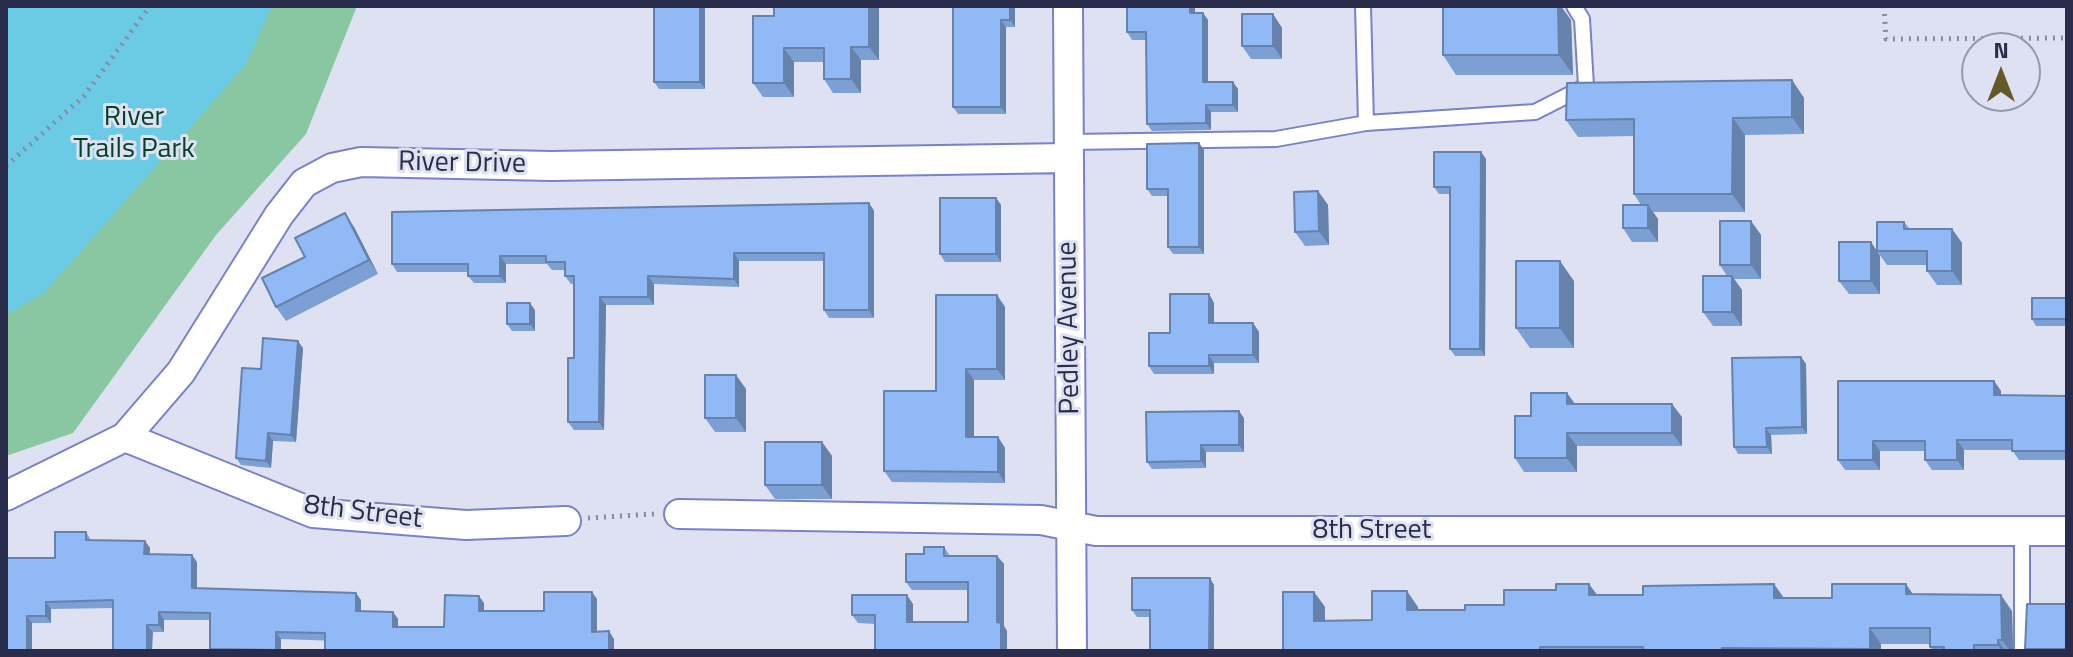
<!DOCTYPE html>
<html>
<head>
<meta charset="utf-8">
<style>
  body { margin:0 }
  #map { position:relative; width:2073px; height:657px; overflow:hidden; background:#dee1f1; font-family:"Titillium Web",sans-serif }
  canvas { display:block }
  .frame { position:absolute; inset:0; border:8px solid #292c4a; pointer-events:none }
  .north { position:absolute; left:1961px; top:32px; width:80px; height:80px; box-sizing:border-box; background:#dee1f1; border:2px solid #9699ae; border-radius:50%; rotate:0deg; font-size:22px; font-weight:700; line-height:32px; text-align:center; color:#292c4a }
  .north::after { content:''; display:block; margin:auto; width:28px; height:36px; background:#635925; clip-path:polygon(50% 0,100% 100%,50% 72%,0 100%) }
</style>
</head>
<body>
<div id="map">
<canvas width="2073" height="657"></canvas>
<div class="frame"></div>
<div class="north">N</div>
</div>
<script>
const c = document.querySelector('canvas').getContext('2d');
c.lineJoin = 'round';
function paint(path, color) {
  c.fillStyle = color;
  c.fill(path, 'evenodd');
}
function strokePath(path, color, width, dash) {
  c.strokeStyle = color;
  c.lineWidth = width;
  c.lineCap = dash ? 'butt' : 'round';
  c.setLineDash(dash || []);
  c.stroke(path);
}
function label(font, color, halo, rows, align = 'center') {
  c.font = font + ' "Titillium Web",sans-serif';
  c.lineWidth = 6;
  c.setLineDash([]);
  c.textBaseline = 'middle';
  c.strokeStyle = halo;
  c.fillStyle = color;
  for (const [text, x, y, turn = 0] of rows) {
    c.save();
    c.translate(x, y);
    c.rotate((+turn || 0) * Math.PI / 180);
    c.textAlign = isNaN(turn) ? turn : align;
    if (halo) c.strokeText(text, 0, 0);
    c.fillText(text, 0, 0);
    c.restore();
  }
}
const green = new Path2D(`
  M6 6H357L306 134 216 235 73 433 6 456Z`);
const water = new Path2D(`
  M6 6H272L246 64 45 292 6 315Z`);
const path = new Path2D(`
  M1884 6 1886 39 2067 38
  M6 166 84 96 150 6
  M588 518 654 514`);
const lane = new Path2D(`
  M1363 6 1366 123
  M1070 142 1276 139 1366 123 1535 112 1586 86 1582 19 1574 6
  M2022 651V531`);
const street = new Path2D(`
  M1068 6 1072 651
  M125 437 313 513 466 525 566 521
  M6 496 125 437 181 372 279 215 304 183 332 168 361 162 551 166 1069 158
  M679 514 1041 520 1096 531H2067`);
const wall = new Path2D(`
  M654 6 705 89H659L654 82Z
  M951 6H1015V27H1006V114H958L953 107V8Z
  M1195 6V13H1203L1208 20V82L1238 89V112H1211V130L1152 131 1147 124 1146 40H1132L1127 32Z
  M879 8V60H861V93H833L824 79V62H794V97H763L753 83 774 16Z
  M1273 14 1282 28V59H1251L1242 46Z
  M1571 20 1573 75H1456L1443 55Z
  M1792 80 1804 98V134L1745 135V212H1653L1658 219V242H1632L1623 228 1641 205 1634 194V136L1578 137 1566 120Z
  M1199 143 1204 150V254H1173L1168 247V196H1152L1147 189Z
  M1481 152 1486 159 1485 356H1455L1450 349V194H1439L1434 187Z
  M1318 191 1328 205 1329 245 1305 246 1295 232Z
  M996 198 1001 205V262H945L940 254Z
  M869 203 874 211V318H829L824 310V261H739V287L654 284V305H606L604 430H574L568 422 574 358V284H571L565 276V270H552L547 264H506V283H474L468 276V272H397L392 264Z
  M1751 221 1761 235V279H1734L1742 290V326H1713L1703 312 1727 276 1720 265Z
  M1904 222 1910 229H1952L1962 243V285H1937L1927 271V265H1887L1877 251Z
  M354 227 378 274 286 321 276 307 305 257Z
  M1871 242 1880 256V294H1849L1839 281Z
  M1574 281V348H1530L1516 328Z
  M1209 294 1214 303V323H1253L1259 332V363H1214V374H1154L1149 366 1170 333Z
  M997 295 1005 307V380H974V437H998L1005 448V483L892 482 884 471Z
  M2067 298V326H2036L2032 319Z
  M535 310V331H512L507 324Z
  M303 348 296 442 273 441 271 468 241 465 236 458 261 369Z
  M1801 357 1806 364 1807 434 1771 435 1772 454H1738L1734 447Z
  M736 375 746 389V432H715L705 418Z
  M1994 381 2001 391V395L2067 396V460H2019L2012 450H1964V470H1932L1925 460V451H1880V470H1845L1838 460Z
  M1567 393 1575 404 1682 417V446H1577V472H1524L1515 458 1531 416Z
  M1244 418V452H1206V468L1152 469 1147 462Z
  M822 442 832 456V499H775L765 485Z
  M86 532 91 540 145 541 150 548V554L197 562V588L361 600V611L393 612 398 619V627H444L484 603V611H544L597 599V632L614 639V651L281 639V651H211L210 649V620H164V632H153L113 608 51 609V623H32V651H6L55 558Z
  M944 547 950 556H997L1004 564V626L1007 631 858 623 852 615 913 604V622H968V590H912L906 582 924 554Z
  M1774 584 1784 598H1832L1913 594 2012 611 2013 651H1933L1930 647V644H1881V651H1283L1314 592 1325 607V620H1372L1418 607V610H1465L1504 605 1597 595H1643Z
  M1214 585V651H1150V617H1137L1132 610Z
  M2067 604V651H2027L2025 649Z`);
const shadedWall = new Path2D(`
  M700 6H705V89L700 82Z
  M869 6H877L879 8V60L869 47Z
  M1010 6H1015V27L1010 20Z
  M1190 6H1195V20L1190 13Z
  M1558 6H1561L1571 20 1573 75 1559 55Z
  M1203 13 1208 20V89L1203 82Z
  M1273 14 1282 28V59L1273 46Z
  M1001 20 1006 27V114L1001 107Z
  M851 47 861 60V93L851 79Z
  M784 48 794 62V97L784 83Z
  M1792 80 1804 98V134L1792 117Z
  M1233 82 1238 89V112L1233 105Z
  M1206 105 1211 112V130L1206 123Z
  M1733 118 1745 135V212L1732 194Z
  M1199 143 1204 150V254L1199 247Z
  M1481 152 1486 159 1485 356 1480 349Z
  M1318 191 1328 205 1329 245 1319 231Z
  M996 198 1001 205V262L996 254Z
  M869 203 874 211V318L869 310Z
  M1648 205 1658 219V242L1648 228Z
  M345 213 354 227 378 274 369 260Z
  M1751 221 1761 235V279L1751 265Z
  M1952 229 1962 243V285L1952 271Z
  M1871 242 1880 256V294L1871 281Z
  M734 253 739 261V287L734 279Z
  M500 256 506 264V283L500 276Z
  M1560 261 1574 281V348L1560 328Z
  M648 276 654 284V305L648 297Z
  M1732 276 1742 290V326L1732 312Z
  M1209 294 1214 303V332L1209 323Z
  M997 295 1005 307V380L997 369Z
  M600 297 606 305 604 430 599 422Z
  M530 303 535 310V331L530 324Z
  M1253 323 1259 332V363L1253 355Z
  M298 341 303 348 296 442 291 435Z
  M1209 355 1214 363V374L1209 366Z
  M1801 357 1806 364 1807 434 1802 427Z
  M966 369 974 380V448L966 437Z
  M736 375 746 389V432L736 418Z
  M1994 381 2001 391V405L1994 395Z
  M1567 393 1577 407 1567 404Z
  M1672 404 1682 417V446L1672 433Z
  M1239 411 1244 418V452L1239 445Z
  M1766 428 1771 435 1772 454 1767 447Z
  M268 433 273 441 271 468 266 461Z
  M1567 433 1577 446V472L1567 458Z
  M998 437 1005 448V483L998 472Z
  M1957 440 1964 450V470L1957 460Z
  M1873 441 1880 451V470L1873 460Z
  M822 442 832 456V499L822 485Z
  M1201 445 1206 452V468L1201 461Z
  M145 541 150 548 149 561 144 554Z
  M192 555 197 562V595L192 588Z
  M997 556 1004 564V626L1007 631V651H1001L997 622Z
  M1210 578 1214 585V651H1209Z
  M1589 584 1601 600 1589 595Z
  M1774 584 1785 600 1774 598Z
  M1906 584 1917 600 1906 594Z
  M1407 591 1418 607V626L1407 610Z
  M592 592 597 599V639L592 632Z
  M1314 592 1325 607V636L1314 621Z
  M356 593 361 600V618L356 611Z
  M907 595 913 604V630L907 622Z
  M2001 595 2012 611 2013 651H2010L2002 640Z
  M479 596 484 603V618L479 611Z
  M46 602 51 609V623L46 616Z
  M159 612 164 620V632L159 625Z
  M393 612 398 619V634L393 627Z
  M27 616 32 623V651H27Z
  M147 625 153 632 152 651H147Z
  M1870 628 1881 644V651H1871L1870 649Z
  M609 631 614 639V651H609Z
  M276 632 281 639V651L276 650Z
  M1998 640 2005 651H2002L1998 645Z`);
const building = new Path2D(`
  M654 6H700V82H654Z
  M774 6H869V47H851V79H824V48H784V83H753V16H774Z
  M953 6H1010V20H1001V107H953Z
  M1127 6H1190V13H1203V82H1233V105H1206V123L1147 124 1146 32H1127Z
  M1443 6H1558L1559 55H1443Z
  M1242 14H1273V46H1242Z
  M1792 80V117L1733 118 1732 194H1634V119L1566 120 1567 83Z
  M1199 143V247H1168V189H1147V144Z
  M1434 152H1481L1480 349H1450V187H1434Z
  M1318 191 1319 231 1295 232 1294 192Z
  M940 198H996V254H940Z
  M869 203V310H824V253H734V279L648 276V297H600L599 422H568V358H574V276H565V262H546V256H500V276H468V264H392V212Z
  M1623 205H1648V228H1623Z
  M345 213 369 260 276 307 262 278 305 257 295 238Z
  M1720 221H1751V265H1720Z
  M1877 222H1904V229H1952V271H1927V251H1877Z
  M1839 242H1871V281H1839Z
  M1516 261H1560V328H1516Z
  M1703 276H1732V312H1703Z
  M1170 294H1209V323H1253V355H1209V366H1149V333H1170Z
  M936 295H997V369H966V437H998V472L884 471V391H936Z
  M2032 298H2067V319H2032Z
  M507 303H530V324H507Z
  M263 338 298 341 291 435 268 433 266 461 236 458 242 368 261 369Z
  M1801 357 1802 427 1766 428 1767 447H1734L1732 358Z
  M705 375H736V418H705Z
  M1838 381H1994V395L2067 396V451H2012V440H1957V460H1925V441H1873V460H1838Z
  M1531 393H1567V404H1672V433H1567V458H1515V416H1531Z
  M1239 411V445H1201V461L1147 462 1146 412Z
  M765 442H822V485H765Z
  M55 532H86V540L145 541 144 554 192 555V588L356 593V611L393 612V627H444L445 595 479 596V611H544V592H592V632L609 631V651H325V633L276 632V650L210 649V613L159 612V625H147V651H113V600L46 602V616H27V651H6V558H55Z
  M924 547H944V556H997V622L1001 623V651H875V615H852V595H907V622H968V582H906V554H924Z
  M1132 578H1210L1209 651H1150V610H1132Z
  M1556 584H1589V595H1643V586L1774 584V598H1832V584H1906V594L2001 595 2002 640H1998V645H1974V651H1944V647H1930V628H1870V649L1722 648V651H1643V647H1540V651H1283V592H1314V621L1372 620V591H1407V610H1465V605H1504V590H1556Z
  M2027 604H2067V649H2025Z`);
const parkNames = [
  ["River",134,118],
  ["Trails Park",134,150]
];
const streetNames = [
  ["River Drive",462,164,1],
  ["Pedley Avenue",1070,328,-91],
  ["8th Street",363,513,7],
  ["8th Street",1372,531]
];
paint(green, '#88c7a2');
paint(water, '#6bcbe5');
strokePath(lane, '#7982c9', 18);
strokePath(street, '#7982c9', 32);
strokePath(path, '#8689a0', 5, [2, 6]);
strokePath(lane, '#fff', 14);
strokePath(street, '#fff', 28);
paint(wall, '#7c9fd4');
paint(shadedWall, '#6582ac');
paint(building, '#90b9f6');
strokePath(building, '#6582ac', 2);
label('28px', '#024226', '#dee1f1', parkNames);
label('28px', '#292c4a', '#dee1f1', streetNames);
</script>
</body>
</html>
